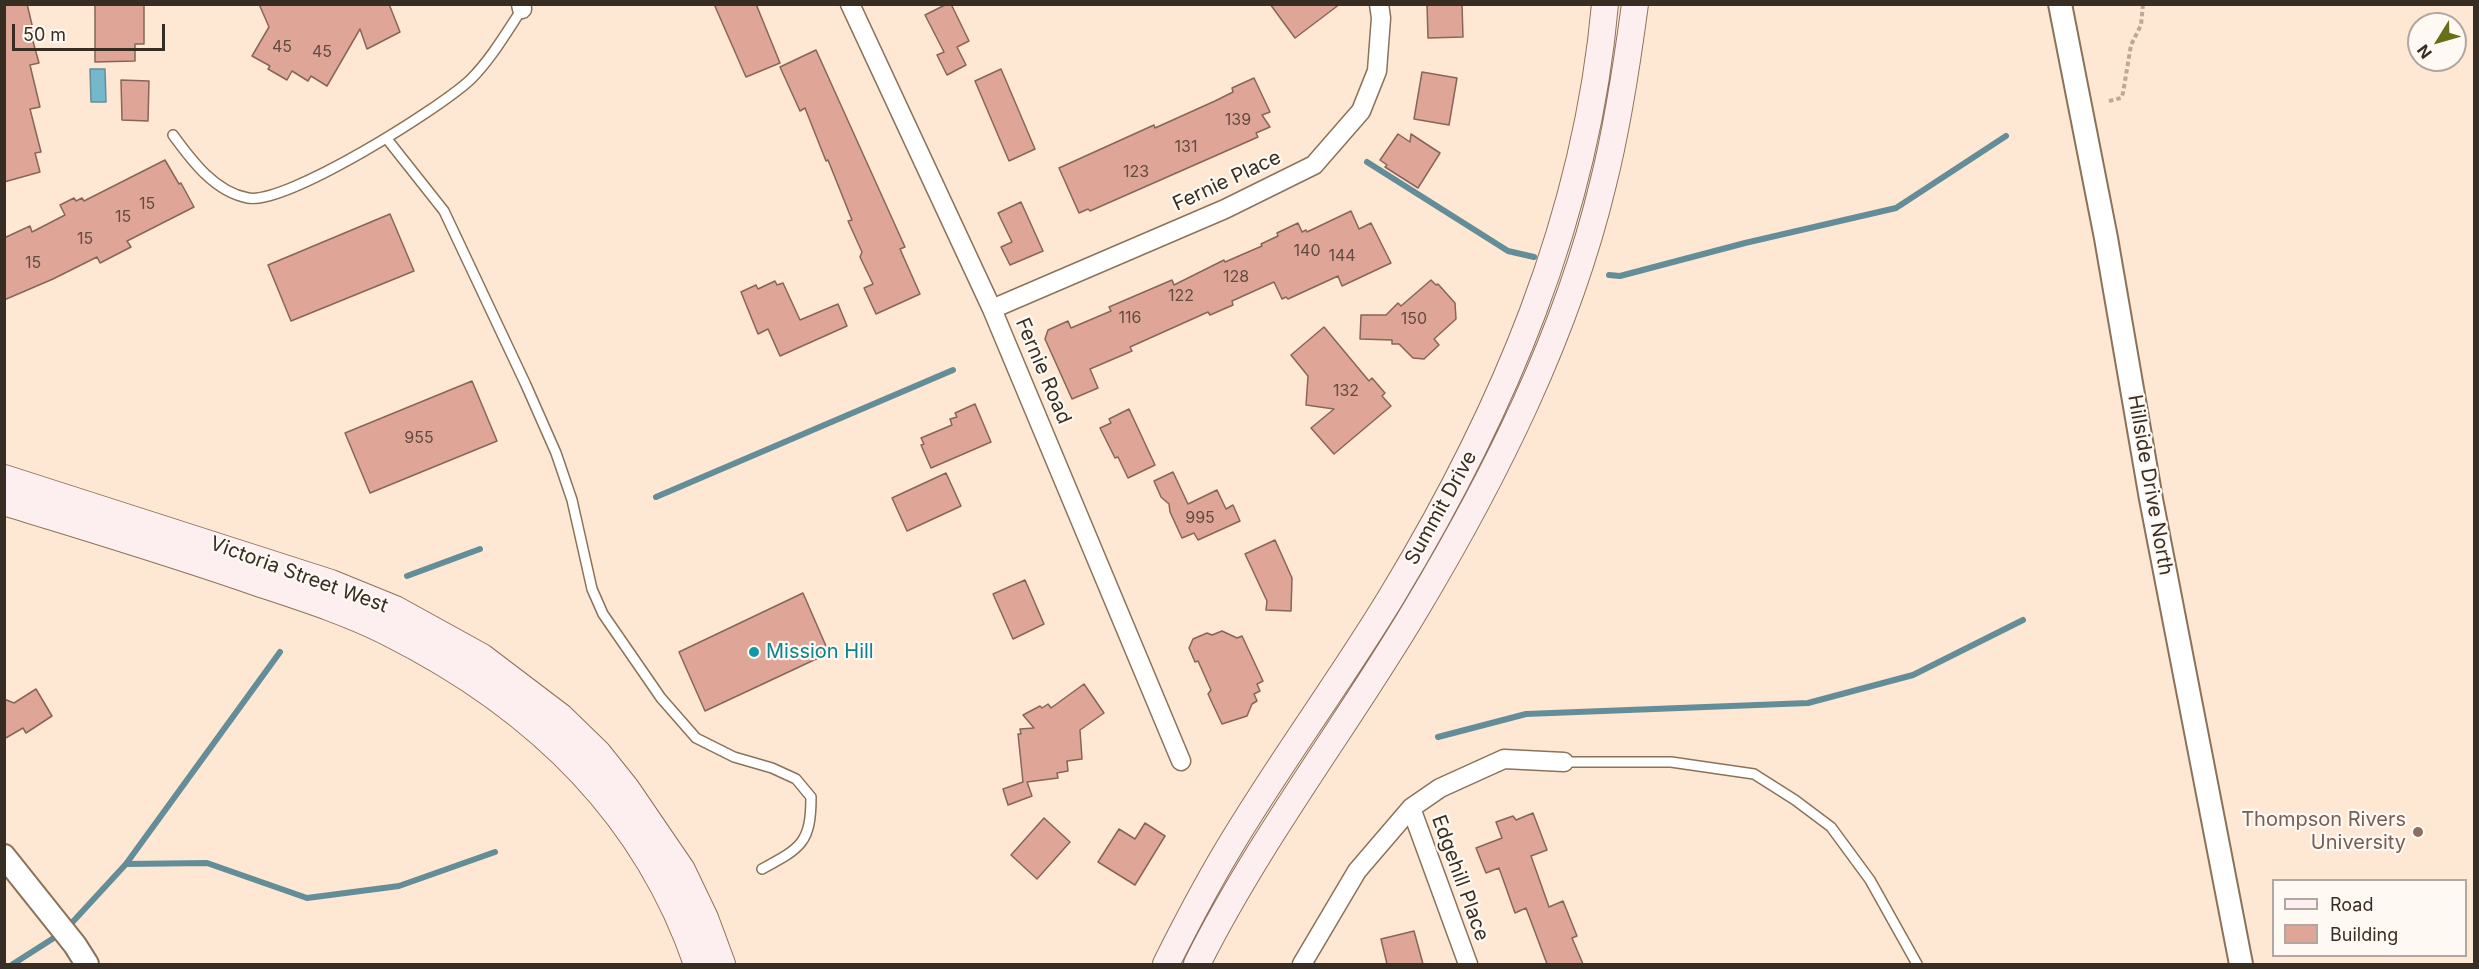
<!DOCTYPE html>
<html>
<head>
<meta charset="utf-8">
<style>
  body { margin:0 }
  #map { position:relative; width:2479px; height:969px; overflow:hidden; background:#ffe8d3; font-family:Inter,sans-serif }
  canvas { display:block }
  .frame { position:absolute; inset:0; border:6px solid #382d23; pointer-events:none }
  .legend { position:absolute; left:2272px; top:879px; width:195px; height:78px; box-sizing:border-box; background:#fef9f3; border:2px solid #afa7a0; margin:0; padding:8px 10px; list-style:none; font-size:18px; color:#382d23 }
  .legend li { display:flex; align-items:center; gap:12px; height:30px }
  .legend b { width:30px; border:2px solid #afa7a0 }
  .north { position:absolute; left:2407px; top:12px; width:60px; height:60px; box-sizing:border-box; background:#fef9f3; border:2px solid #afa7a0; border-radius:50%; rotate:233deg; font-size:16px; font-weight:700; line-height:24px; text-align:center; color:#382d23 }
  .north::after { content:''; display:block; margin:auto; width:21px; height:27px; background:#696f16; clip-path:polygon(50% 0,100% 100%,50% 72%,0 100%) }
  .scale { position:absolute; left:12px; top:24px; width:153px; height:27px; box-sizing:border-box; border:3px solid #382d23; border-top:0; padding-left:8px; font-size:18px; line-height:21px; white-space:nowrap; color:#382d23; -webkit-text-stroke:4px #fef9f3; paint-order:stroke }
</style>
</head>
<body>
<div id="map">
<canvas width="2479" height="969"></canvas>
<div class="frame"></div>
<ul class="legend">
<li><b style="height:8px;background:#fdeef0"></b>Road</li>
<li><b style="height:16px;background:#dfa596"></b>Building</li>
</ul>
<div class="north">N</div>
<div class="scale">50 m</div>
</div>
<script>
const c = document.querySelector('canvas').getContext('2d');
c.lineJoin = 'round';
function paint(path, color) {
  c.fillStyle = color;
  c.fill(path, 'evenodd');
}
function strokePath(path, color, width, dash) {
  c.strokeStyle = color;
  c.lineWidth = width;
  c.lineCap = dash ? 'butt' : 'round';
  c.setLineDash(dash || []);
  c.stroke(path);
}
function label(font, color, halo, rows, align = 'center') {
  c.font = font + ' Inter,sans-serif';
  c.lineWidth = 4.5;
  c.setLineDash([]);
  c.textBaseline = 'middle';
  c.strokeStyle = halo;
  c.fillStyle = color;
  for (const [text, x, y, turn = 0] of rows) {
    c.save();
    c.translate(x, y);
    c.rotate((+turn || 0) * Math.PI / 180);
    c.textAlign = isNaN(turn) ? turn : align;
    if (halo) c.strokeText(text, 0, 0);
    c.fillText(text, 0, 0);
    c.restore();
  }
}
const water = new Path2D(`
  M90 69H105L106 102H91Z`);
const stream = new Path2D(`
  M1367 162 1508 251 1534 257
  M1609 275 1620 276 1745 243 1896 208 2006 136
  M656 497 953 370
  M407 576 480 549
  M1438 737 1526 714 1808 703 1913 675 2023 620
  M126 864 207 863 307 898 399 886 495 852
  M68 927 126 864 280 652
  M13 964 60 934`);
const building = new Path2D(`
  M4 4H27L34 33 31 34 39 63 30 65 40 107 30 109 41 152 35 153 40 172 4 182Z
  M95 4H144V44H135V61L95 62Z
  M259 4H389L400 32 367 49 360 29 327 86 311 76 308 81 292 71 287 80 268 69 270 66 252 56 269 27Z
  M714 4H756L780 63 746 77Z
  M947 4H951L969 41 957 47 966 65 947 75 937 55 944 52 925 15Z
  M1270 4H1340L1295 38Z
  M1427 4H1462L1463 37 1428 38Z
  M816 50 905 247 900 249 920 294 876 314 864 288 873 284 860 257 862 252 848 221 852 220 828 160 826 161 805 108 800 111 780 67Z
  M1001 69 1035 149 1009 161 975 81Z
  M1422 72 1457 78 1449 125 1414 119Z
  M1254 78 1270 112 1262 115 1270 127 1256 133 1258 137 1090 211 1088 209 1079 213 1059 168 1154 125 1155 128 1215 101 1233 92 1232 88Z
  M121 80 149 81 148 121 122 120Z
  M1398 134 1410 142 1411 134 1440 153 1418 188 1385 167 1387 165 1380 160Z
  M165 160 179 184 181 183 194 207 127 241 131 247 100 263 97 257 53 279 4 300V238L30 226 32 232 65 215 60 205 74 198 76 201 82 198 84 201Z
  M1021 202 1043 251 1010 265 1001 247 1012 242 998 213Z
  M1351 211 1359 229 1371 223 1391 263 1342 286 1338 276 1288 299 1286 297 1282 299 1274 282 1232 301 1233 305 1210 315 1208 312 1130 347 1132 351 1090 369 1098 388 1072 399 1045 339 1048 330 1068 321 1071 328 1111 311 1109 307 1172 280 1174 285 1224 260 1225 262 1262 246 1261 244 1278 236 1277 233 1298 223 1302 232 1306 230 1307 232Z
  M390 214 414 271 291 321 268 265Z
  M1431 280 1436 285 1438 284 1455 303 1456 319 1434 339 1439 345 1424 359 1413 358 1399 344H1392V340L1360 339 1361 315H1386L1398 303 1401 306Z
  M775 281 777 285 783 283 800 320 838 304 847 326 780 356 768 329 758 334 741 292 756 285 758 289Z
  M1324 327 1369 381 1372 378 1385 393 1382 396 1391 406 1334 454 1311 428 1334 409 1306 405 1308 376 1291 355Z
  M472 381 497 441 370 493 345 433Z
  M975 404 991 442 931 468 921 445 924 444 921 438 952 425 950 419 957 417 955 413Z
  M1129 409 1155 465 1128 478 1118 457 1115 458 1100 428 1111 423 1109 419Z
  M1173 472 1188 504 1217 490 1226 509 1233 505 1240 521 1198 540 1194 533 1182 538 1170 512 1169 504 1161 497 1154 481Z
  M946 473 961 506 907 531 892 498Z
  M1275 540 1292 578 1291 611 1266 610 1267 601 1245 554Z
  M1025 580 1044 624 1013 639 993 594Z
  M803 593 829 653 705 711 679 652Z
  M1222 631 1237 638 1242 636 1263 681 1257 684 1260 691 1254 694 1257 701 1252 704 1247 716 1222 724 1208 694 1211 690 1198 661 1195 662 1189 648 1193 639 1207 633 1212 635Z
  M1084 684 1104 713 1080 730 1082 759 1067 761 1068 771 1057 773 1058 778 1027 782 1032 796 1008 805 1003 789 1023 782 1018 734H1021L1020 729 1034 728 1023 715 1040 706 1042 708 1048 704 1051 708Z
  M36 689 52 716 26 733 23 728 4 739V699L14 703Z
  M1533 813 1547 850 1531 856 1549 907 1563 901 1577 936 1572 938 1583 964H1547L1526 908 1515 913 1499 868 1486 873 1476 848 1502 838 1496 822 1513 816 1516 820Z
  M1044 818 1070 842 1037 879 1011 855Z
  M1145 823 1165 836 1135 885 1098 862 1119 829 1135 839Z
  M1414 931 1423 964H1387L1381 939Z`);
const path = new Path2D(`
  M2109 101 2121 98 2123 93 2131 45 2141 25 2143 4`);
const service = new Path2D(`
  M173 135C192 161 215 192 248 198 286 205 441 108 471 79 491 59 506 33 522 9
  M387 139 444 211 526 385 556 453 572 500 592 589 603 614 661 698 696 738 734 757 772 768 796 779 811 797C811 843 801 848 762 869
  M1564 762H1671L1754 774 1795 800 1831 827 1870 880 1917 964`);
const minor = new Path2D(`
  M521 4 522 9
  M850 4 992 309 1181 761
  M992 309 1225 209 1314 165 1361 111 1377 71 1381 18 1379 4
  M1411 808 1468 964
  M1302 964 1357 871 1411 808 1440 788 1504 759 1564 762`);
const tertiary = new Path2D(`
  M2060 4 2106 238 2151 499 2241 964
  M4 856 75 945 87 964`);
const secondary = new Path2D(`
  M4 478 331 583 395 609 482 657 561 717 598 753 626 788 682 870 705 918 722 964
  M4 502C88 528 172 553 255 582 300 597 345 611 387 632 531 704 644 809 697 964
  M1166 964C1185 926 1205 888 1227 851 1279 763 1340 682 1393 594 1503 412 1586 218 1605 4
  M1197 964C1259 840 1345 728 1416 609 1495 477 1567 334 1603 184 1618 125 1627 64 1635 4`);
const markers = [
  [754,652,6,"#0f9aa8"],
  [2418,832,6,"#8d6e63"]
];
const numberNames = [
  ["45",282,47],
  ["45",322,52],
  ["139",1238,120],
  ["131",1186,147],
  ["123",1136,172],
  ["15",147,204],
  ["15",123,217],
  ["15",85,239],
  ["140",1307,251],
  ["144",1342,256],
  ["15",33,263],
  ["128",1236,277],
  ["122",1181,296],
  ["116",1130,318],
  ["150",1414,319],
  ["132",1346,391],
  ["955",419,438],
  ["995",1200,518]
];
const streetNames = [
  ["Fernie Place",1227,181,-25],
  ["Fernie Road",1043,371,67],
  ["Hillside Drive North",2150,485,80],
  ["Summit Drive",1441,508,-61],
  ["Victoria Street West",299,575,20],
  ["Edgehill Place",1460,878,70]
];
const cultureNames = [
  ["Mission Hill",766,652]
];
const educationNames = [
  ["Thompson Rivers",2406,820],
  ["University",2406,843]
];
paint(water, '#75b8cb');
strokePath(water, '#638e99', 1.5);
strokePath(stream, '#638e99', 6);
paint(building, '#dfa596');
strokePath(building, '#87655b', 1.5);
strokePath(service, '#8b725a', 12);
strokePath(minor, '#8b725a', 21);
strokePath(tertiary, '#8b725a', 26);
strokePath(secondary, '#8b725a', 28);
strokePath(path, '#bca998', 4, [4.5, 3]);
strokePath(service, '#fff', 9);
strokePath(minor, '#fff', 18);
strokePath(tertiary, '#fff', 22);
strokePath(secondary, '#fdeef0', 26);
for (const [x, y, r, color] of markers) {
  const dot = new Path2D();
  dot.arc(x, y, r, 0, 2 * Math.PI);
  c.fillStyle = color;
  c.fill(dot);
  strokePath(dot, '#fef9f3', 2);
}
label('16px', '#624b40', null, numberNames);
label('20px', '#382d23', '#fef9f3', streetNames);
label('20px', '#0d838f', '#fef9f3', cultureNames, 'left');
label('20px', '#785e54', '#fef9f3', educationNames, 'right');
</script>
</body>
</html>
